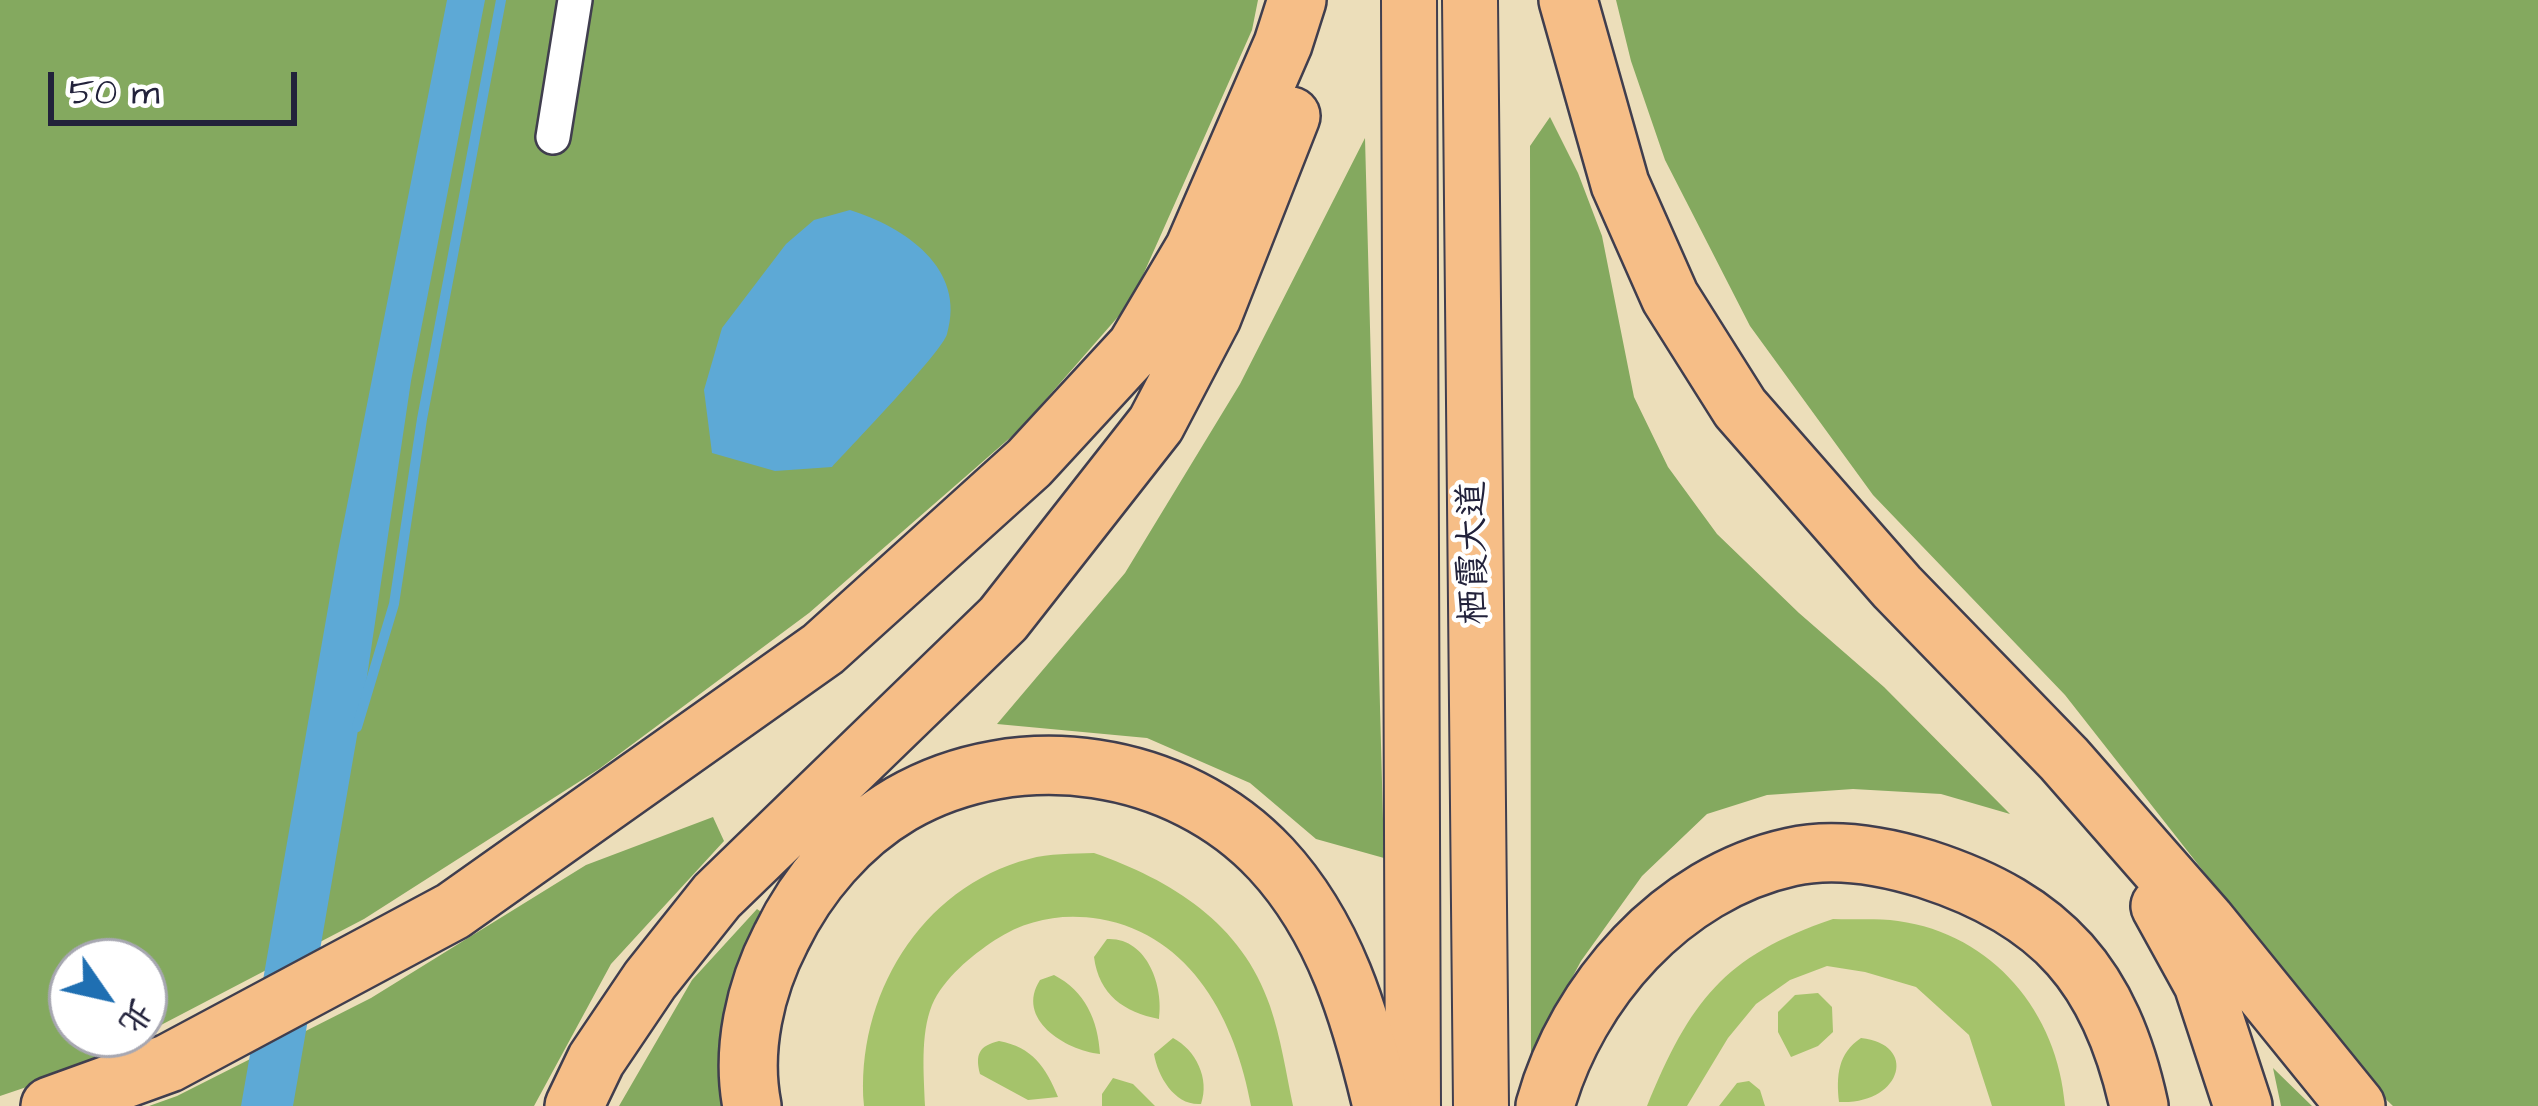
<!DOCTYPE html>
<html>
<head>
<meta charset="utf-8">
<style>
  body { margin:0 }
  #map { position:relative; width:2538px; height:1106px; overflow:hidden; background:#ecdeba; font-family:"Architects Daughter","LXGW WenKai TC",sans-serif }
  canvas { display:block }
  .north { position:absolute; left:48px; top:938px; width:120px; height:120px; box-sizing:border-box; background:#fff; border:3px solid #a7a7b1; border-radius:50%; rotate:124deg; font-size:33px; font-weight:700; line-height:48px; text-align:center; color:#22223b }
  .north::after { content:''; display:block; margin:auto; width:42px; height:54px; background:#1f6fb2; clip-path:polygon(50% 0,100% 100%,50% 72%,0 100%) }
  .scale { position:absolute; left:48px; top:72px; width:249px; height:54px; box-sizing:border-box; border:6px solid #22223b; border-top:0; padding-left:15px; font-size:36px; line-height:42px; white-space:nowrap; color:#22223b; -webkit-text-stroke:9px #fff; paint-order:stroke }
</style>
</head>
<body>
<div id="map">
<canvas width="2538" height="1106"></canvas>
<div class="north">北</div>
<div class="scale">50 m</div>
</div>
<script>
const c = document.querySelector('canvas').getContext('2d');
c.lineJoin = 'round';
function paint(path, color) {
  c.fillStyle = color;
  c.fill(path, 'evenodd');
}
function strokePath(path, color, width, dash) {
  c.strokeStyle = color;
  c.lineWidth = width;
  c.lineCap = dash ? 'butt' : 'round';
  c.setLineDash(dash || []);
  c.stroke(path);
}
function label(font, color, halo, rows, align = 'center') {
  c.font = font + ' "Architects Daughter","LXGW WenKai TC",sans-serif';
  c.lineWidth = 9;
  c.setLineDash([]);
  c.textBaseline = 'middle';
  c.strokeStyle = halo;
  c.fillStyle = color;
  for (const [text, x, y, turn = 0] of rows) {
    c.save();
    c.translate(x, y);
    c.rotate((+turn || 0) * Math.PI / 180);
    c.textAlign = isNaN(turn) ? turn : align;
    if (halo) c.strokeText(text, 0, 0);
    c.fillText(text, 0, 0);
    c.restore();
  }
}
const green = new Path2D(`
  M1094 853C1171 880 1242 923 1270 1006 1281 1038 1286 1073 1293 1106H1251C1236 1022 1192 935 1100 919 1062 913 1028 919 995 940 971 956 944 978 932 1005 920 1035 924 1075 925 1106H864C855 998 920 887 1029 859 1049 853 1073 854 1094 853Z
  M1833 919C1854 920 1877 918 1898 921 1993 934 2058 1013 2065 1106H1992L1969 1035 1916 987 1865 972 1827 966 1790 980 1756 1004 1728 1038 1687 1106H1647C1690 1002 1723 956 1833 919Z
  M1107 939C1147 937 1164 986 1159 1019 1124 1012 1099 995 1094 957Z
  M1054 975C1085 991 1098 1020 1100 1054 1065 1050 1015 1019 1040 980Z
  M1818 993 1832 1007 1833 1032 1818 1046 1791 1057 1778 1032V1012L1795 995Z
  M1173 1038C1196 1050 1210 1079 1201 1104 1175 1106 1158 1077 1154 1054Z
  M1861 1038C1919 1044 1902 1105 1839 1102 1836 1076 1838 1053 1861 1038Z
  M999 1041C1032 1047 1046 1067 1058 1097L1028 1100 980 1074C975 1054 979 1046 999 1041Z
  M1113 1078 1133 1084 1155 1106H1102V1094Z
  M1749 1081 1760 1090 1765 1106H1719L1737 1083Z`);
const forest = new Path2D(`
  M0 0H1258L1252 30 1131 302 1019 430 809 613 599 769 364 919 71 1072 0 1096ZM72 962H144V1034H72Z
  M1616 0H2538V1106H2393L2372 1086 2065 695 1873 495 1750 326 1665 160 1631 61Z
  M1550 117 1578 173 1602 236 1634 397 1668 467 1717 534 1799 613 1884 687 2010 814 1941 794 1853 789 1767 795 1707 814 1642 876 1581 961 1531 1055 1530 146Z
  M1365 138 1384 858 1316 839 1250 783 1147 738 997 724 1125 573 1240 384Z
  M713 817 724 841 611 964 534 1106H149L177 1096 371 998 586 865Z
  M757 909 773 920 728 1106H619L692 980Z
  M2273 1068 2312 1106H2281Z`);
const water = new Path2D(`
  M447 0H485L411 381 365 690 293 1106H241L338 551Z
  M850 210C904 227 967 268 947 334 942 352 851 446 832 467L775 471 712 453 704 390 722 328 786 244 814 220Z`);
const stream = new Path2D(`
  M357 727 394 604 422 419 501 0`);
const minor = new Path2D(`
  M553 137 575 0`);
const trunk = new Path2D(`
  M1409 0 1413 1106
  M1470 0 1481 1106`);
const motorway = new Path2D(`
  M1568 0 1620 184 1670 297 1740 408 1897 587 2064 759 2206 921 2356 1106
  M2160 906 2203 984 2243 1106
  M50 1106 169 1063 453 911 823 649 1029 463 1136 347 1194 249 1283 44 1297 0
  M574 1106 596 1060 650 980 717 896 1003 619 1156 424 1212 317 1291 116
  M752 1106C741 1050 755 988 781 938 807 884 850 834 901 804 1019 736 1179 760 1271 859 1335 928 1361 1017 1382 1106
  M1545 1106C1577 991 1672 883 1791 857 1835 847 1884 856 1926 869 2053 910 2111 977 2139 1106`);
const streetNames = [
  ["栖霞大道",1476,553,-91]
];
paint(green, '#a5c36b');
paint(forest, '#84a95f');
paint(water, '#5da9d6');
strokePath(stream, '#5da9d6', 10);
strokePath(minor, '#403e4e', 38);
strokePath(trunk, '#403e4e', 58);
strokePath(motorway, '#403e4e', 62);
strokePath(minor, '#fff', 33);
strokePath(trunk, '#f6be87', 54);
strokePath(motorway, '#f6be87', 57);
label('36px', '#22223b', '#fff', streetNames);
</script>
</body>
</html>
